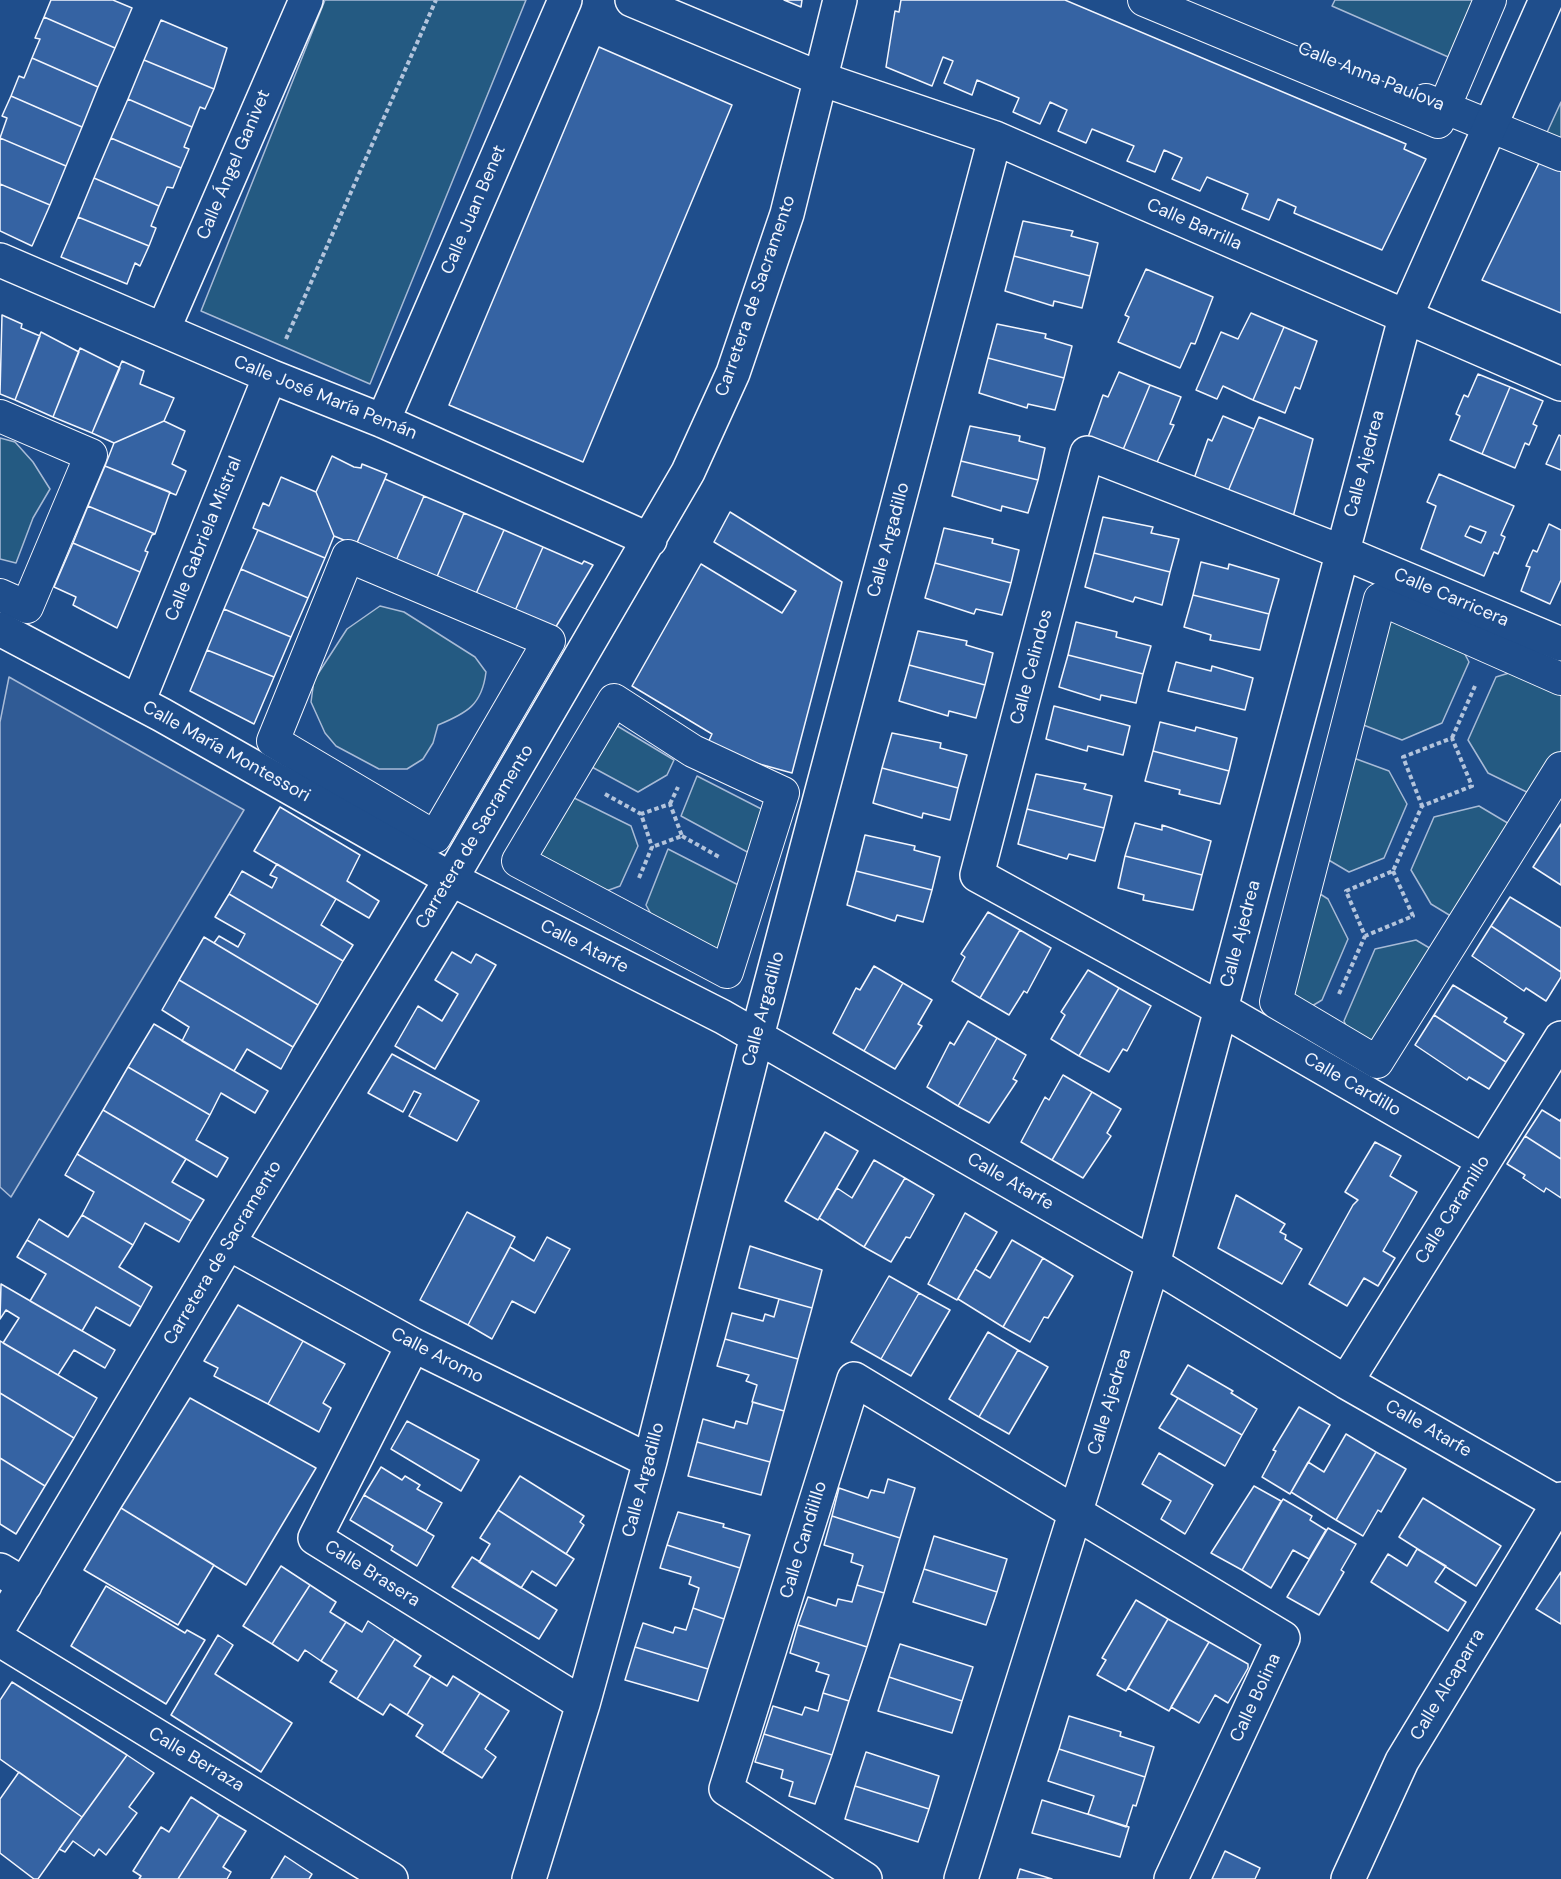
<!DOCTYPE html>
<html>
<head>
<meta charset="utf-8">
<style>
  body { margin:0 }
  canvas { display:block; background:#1f4e8c }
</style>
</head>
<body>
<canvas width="1561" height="1879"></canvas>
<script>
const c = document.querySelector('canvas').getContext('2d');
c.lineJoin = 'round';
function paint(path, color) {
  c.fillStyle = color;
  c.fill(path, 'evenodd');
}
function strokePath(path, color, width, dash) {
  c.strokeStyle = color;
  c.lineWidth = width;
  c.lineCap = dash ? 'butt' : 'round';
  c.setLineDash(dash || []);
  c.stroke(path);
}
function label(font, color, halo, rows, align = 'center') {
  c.font = font + ' "DM Sans",sans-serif';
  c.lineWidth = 4.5;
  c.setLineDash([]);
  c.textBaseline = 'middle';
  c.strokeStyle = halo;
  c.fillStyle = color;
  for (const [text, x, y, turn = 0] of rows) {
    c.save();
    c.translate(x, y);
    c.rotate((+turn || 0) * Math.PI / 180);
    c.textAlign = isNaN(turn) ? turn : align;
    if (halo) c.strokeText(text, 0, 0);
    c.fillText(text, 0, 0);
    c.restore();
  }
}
const green = new Path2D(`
  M325 0H526L370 384 201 311Z
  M1335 0H1490L1462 63 1332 6Z
  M1561 102V146L1544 139Z
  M0 438 15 442 33 462 50 489 33 518 16 563 0 559Z
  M1380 599 1453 632 1469 662 1442 723 1402 740 1348 719Z
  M380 606 404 612 475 657 486 672C482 705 467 713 438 725L433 743 423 759 407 769H379L336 746 325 733 311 702 314 680 347 629Z
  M1532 666 1561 679V768L1541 799 1488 773 1468 740 1496 677Z
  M604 718 674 760 667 775 638 792 579 760Z
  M1340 753 1389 771 1407 804 1384 858 1349 872 1315 852Z
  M697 776 775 816 762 860 681 816Z
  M560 791 631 826 638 846 620 886 587 898 518 861Z
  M1479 806 1521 831 1464 924 1431 904 1411 870 1434 817Z
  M668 849 752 892 727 972 665 939 646 905Z
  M1306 885 1328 899 1348 939 1322 1000 1297 1015 1276 1002Z
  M1416 940 1443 956 1377 1062 1356 1049 1344 1021 1375 949Z`);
const parking = new Path2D(`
  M9 677 244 810 11 1197 0 1187V722Z`);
const building = new Path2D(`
  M51 0H113L132 8 115 48 44 17Z
  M784 0H802L801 7Z
  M901 0H1065L1406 144 1404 149 1426 159 1382 250 1294 213 1296 207 1278 199 1269 220 1242 209 1248 194 1207 177 1200 191 1172 179 1182 158 1164 150 1155 172 1127 161 1134 146 1092 129 1086 143 1058 131 1067 110 1050 102 1040 124 1013 112 1019 98 977 80 972 95 944 83 953 61 943 57 932 86 886 67 895 11 899 12Z
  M44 17 115 48 98 87 32 58 40 39 35 38Z
  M161 20 227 48 214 89 144 60Z
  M599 47 732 105 583 462 449 405Z
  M32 58 98 87 82 127 11 96 19 76 24 78Z
  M144 60 214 89 205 109 200 107 192 127 128 99Z
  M11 96 82 127 66 166 0 138 7 118 2 116Z
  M128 99 192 127 184 147 189 149 181 168 111 138Z
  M0 138 66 166 50 205 0 184Z
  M111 138 181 168 173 188 167 187 159 206 94 178Z
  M1540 161 1561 170V313L1482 280Z
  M94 178 159 206 151 226 156 228 149 246 78 217Z
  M0 184 50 205 32 246 0 231Z
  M78 217 149 246 140 266 135 263 127 284 61 257Z
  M1023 221 1073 231 1071 236 1098 243 1090 276 1014 256Z
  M1014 256 1090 276 1082 308 1054 301 1053 306 1005 291Z
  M1146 269 1213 297 1195 344 1191 343 1180 368 1118 342 1129 317 1125 315Z
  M1251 313 1284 327 1253 400 1223 386 1217 399 1196 390 1221 332 1238 339Z
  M2 315 22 324 21 328 40 336 15 400 0 394Z
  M997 324 1046 334 1045 338 1072 346 1064 378 988 358Z
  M1284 327 1317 341 1300 389 1295 387 1285 413 1253 400Z
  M41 332 79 352 53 417 15 400Z
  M80 348 120 368 92 433 53 417Z
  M988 358 1064 378 1055 410 1028 404 1027 408 979 393Z
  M122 361 144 371 140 384 174 398 164 421 114 443 92 433Z
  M1119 372 1150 385 1120 457 1086 443 1103 395 1108 397Z
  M1478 374 1510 387 1482 454 1450 440 1460 416 1456 414 1464 395 1468 397Z
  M1150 385 1181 397 1170 424 1174 425 1153 471 1120 457Z
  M1510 387 1543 401 1533 424 1537 426 1529 445 1525 443 1515 468 1482 454Z
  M1223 416 1254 429 1224 501 1191 487 1208 439 1212 441Z
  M1259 417 1313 439 1290 529 1224 501Z
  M164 421 185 431 172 464 186 471 176 495 105 466 114 443Z
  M970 426 1020 436 1019 441 1045 448 1038 480 961 461Z
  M1559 435 1561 436V470L1546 464Z
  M332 456 354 467 361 468 362 464 387 474 356 545 334 536 316 492Z
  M961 461 1038 480 1028 513 1002 506 1001 511 952 496Z
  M105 466 170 492 155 534 88 506Z
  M1439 474 1514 506 1501 535 1505 537 1498 554 1494 552 1484 576 1421 549 1436 506 1427 502ZM1470 526 1486 532 1481 543 1465 536Z
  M281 477 316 492 334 536 325 558 253 528 263 503 269 506Z
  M385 479 424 496 395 563 356 545Z
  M424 496 464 513 436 579 395 563Z
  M88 506 155 534 152 535 145 551 148 552 140 572 73 543Z
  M730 512 842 582 792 773 705 749 712 734 632 686 701 564 782 613 796 591 714 542Z
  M464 513 504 530 475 596 436 579Z
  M1103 517 1153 527 1151 533 1179 539 1170 572 1094 553Z
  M1549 524 1561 530V580L1550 604 1521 591 1530 567 1526 566 1533 550 1537 552Z
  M944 528 993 539 992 543 1019 550 1011 583 935 563Z
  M258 530 325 558 308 598 241 569Z
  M504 530 543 547 514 613 475 596Z
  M73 543 140 572 117 628 73 605 76 597 54 587Z
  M543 547 582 564 584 561 593 565 554 630 514 613Z
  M1094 553 1170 572 1162 605 1135 597 1133 602 1085 587Z
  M1201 562 1228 569 1229 564 1279 579 1269 614 1193 595Z
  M935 563 1011 583 1002 615 976 609 974 614 925 598Z
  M241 569 308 598 291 637 224 609Z
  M1193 595 1269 614 1260 650 1210 640 1211 635 1184 627Z
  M224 609 291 637 274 677 207 650Z
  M1076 622 1117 632 1116 637 1151 646 1143 674 1068 655Z
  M918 631 967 641 966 645 993 653 985 685 909 665Z
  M207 650 274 677 254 724 190 691Z
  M1068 655 1143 674 1136 703 1101 695 1100 700 1059 687Z
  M1176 662 1211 671 1212 666 1253 678 1245 710 1168 691Z
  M909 665 985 685 976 718 949 711 948 716 899 701Z
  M1054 706 1130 726 1123 755 1088 746 1087 751 1046 739Z
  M1160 722 1195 731 1196 727 1237 738 1229 771 1153 751Z
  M892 733 941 743 940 748 967 755 958 788 882 768Z
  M1153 751 1229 771 1220 804 1179 794 1180 790 1145 781Z
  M882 768 958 788 950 820 923 813 922 818 873 803Z
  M1036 774 1086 784 1084 789 1112 796 1104 828 1027 809Z
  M280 807 360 855 347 881 379 901 369 918 254 851Z
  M1027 809 1104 828 1095 861 1069 854 1067 859 1018 844Z
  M1135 823 1162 830V825L1211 841 1202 875 1125 856Z
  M1561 824V885L1533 867Z
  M865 835 915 846 914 850 940 857 932 890 856 871Z
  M1125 856 1202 875 1193 910 1143 900 1144 895 1118 888Z
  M277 864 336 899 321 925 353 945 343 961 229 894 242 871 272 888 277 878 270 875Z
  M856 871 932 890 923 922 897 915 895 921 847 905Z
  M229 894 343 961 318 1005 214 943 219 936 238 947 245 934 215 917Z
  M1510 897 1561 928V972L1491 926Z
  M988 912 1020 930 980 998 952 981 965 957 961 954Z
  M1491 926 1561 972V977L1546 1001 1526 988 1524 991 1472 956Z
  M1020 930 1051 948 1027 993 1024 991 1009 1015 980 998Z
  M204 937 318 1005 293 1047 179 980Z
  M452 952 471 963 476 954 496 965 435 1069 395 1046 418 1006 442 1021 458 994 435 980Z
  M874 966 903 983 864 1051 833 1033 856 988 860 990Z
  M1088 970 1119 988 1079 1056 1051 1039 1065 1015 1061 1012Z
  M179 980 293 1047 281 1069 247 1049 234 1071 182 1041 189 1027 162 1010Z
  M903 983 932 1000 918 1024 922 1026 895 1069 864 1051Z
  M1453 985 1507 1018 1504 1022 1524 1034 1506 1062 1434 1015Z
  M1119 988 1151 1006 1127 1051 1123 1049 1109 1072 1079 1056Z
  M1434 1015 1506 1062 1489 1089 1469 1077 1467 1080 1415 1045Z
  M968 1021 997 1038 958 1106 927 1087 950 1042 954 1045Z
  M154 1024 268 1091 255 1113 221 1093 210 1115 128 1067Z
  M997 1038 1026 1055 1013 1079 1017 1081 989 1123 958 1106Z
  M392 1054 479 1101 457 1141 409 1116 421 1094 414 1091 403 1112 368 1093Z
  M128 1067 210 1115 196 1140 228 1158 217 1177 103 1110Z
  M1063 1075 1092 1092 1052 1160 1021 1142 1045 1097 1049 1100Z
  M1092 1092 1121 1109 1107 1133 1111 1136 1083 1178 1052 1160Z
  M103 1110 186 1159 172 1182 204 1200 191 1221 77 1154Z
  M1542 1110 1560 1121 1561 1119V1159L1525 1136Z
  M825 1132 858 1151 818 1220 785 1201Z
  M1525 1136 1561 1159V1198L1546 1188 1544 1192 1523 1178 1525 1175 1507 1164Z
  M1375 1142 1401 1156 1390 1176 1417 1192 1383 1251 1395 1258 1378 1286 1364 1278 1347 1306 1309 1284 1353 1205 1358 1200 1345 1192Z
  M77 1154 191 1221 179 1242 145 1223 133 1245 82 1215 94 1192 65 1175Z
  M874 1160 905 1178 864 1247 819 1218 837 1188 852 1198Z
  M905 1178 934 1195 910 1238 906 1237 891 1262 864 1247Z
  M1236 1195 1285 1224 1280 1232 1286 1235 1285 1239 1302 1249 1282 1284 1218 1248Z
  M467 1212 515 1237 468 1325 420 1300Z
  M965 1213 997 1232 957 1300 928 1284Z
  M82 1215 133 1245 119 1267 152 1287 141 1307 27 1240 39 1219 68 1237Z
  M547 1237 570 1249 535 1313 512 1301 492 1339 468 1325 510 1247 534 1261Z
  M27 1240 141 1307 130 1326 96 1307 82 1331 30 1301 46 1274 17 1257Z
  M1012 1240 1043 1258 1003 1327 958 1299 975 1269 990 1278Z
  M750 1246 822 1270 812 1308 739 1288Z
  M1043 1258 1073 1276 1048 1318 1044 1317 1030 1342 1003 1327Z
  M889 1276 919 1293 881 1359 851 1342Z
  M1 1284 115 1350 105 1368 74 1350 58 1375 3 1343 19 1318 6 1310 0 1319Z
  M919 1293 950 1310 911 1376 881 1359Z
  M779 1299 812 1308 798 1359 725 1339 732 1313 763 1321 765 1314 774 1317Z
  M238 1305 303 1341 268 1404 214 1376 218 1368 204 1361Z
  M988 1332 1018 1350 979 1417 949 1399Z
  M725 1339 798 1359 784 1411 752 1402 757 1385 746 1381 749 1375 717 1366Z
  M0 1341 97 1398 74 1438 0 1393Z
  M303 1341 345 1364 323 1403 331 1408 319 1432 268 1404Z
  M1018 1350 1048 1367 1009 1434 979 1417Z
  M1188 1365 1233 1391 1231 1393 1257 1409 1242 1435 1171 1394Z
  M0 1393 74 1438 45 1486 0 1458Z
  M190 1398 316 1468 246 1585 121 1508Z
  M1178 1398 1242 1435 1225 1466 1159 1428Z
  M753 1402 784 1411 770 1462 697 1442 703 1419 734 1428 736 1421 747 1424Z
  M1299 1407 1330 1425 1290 1494 1262 1477 1276 1451 1273 1450Z
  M407 1421 479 1460 461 1491 391 1449Z
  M1346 1434 1376 1452 1336 1520 1291 1492 1308 1462 1324 1472Z
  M697 1442 770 1462 761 1495 688 1476Z
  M1376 1452 1406 1469 1381 1512 1378 1510 1363 1536 1336 1520Z
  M1159 1453 1213 1485 1185 1534 1161 1519 1171 1501 1142 1484Z
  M0 1458 45 1486 16 1534 0 1524Z
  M381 1467 402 1480 405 1476 420 1485 417 1489 442 1503 426 1531 364 1495Z
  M520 1476 584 1516 580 1522 584 1525 566 1554 498 1510Z
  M888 1479 915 1488 900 1538 832 1516 839 1488 868 1498 871 1490 884 1493Z
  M1254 1486 1281 1501 1242 1570 1211 1553Z
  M364 1495 434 1536 417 1566 391 1550 393 1546 350 1520Z
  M1423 1498 1501 1546 1476 1586 1399 1537Z
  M1283 1499 1312 1516 1310 1520 1326 1530 1309 1559 1293 1550 1271 1588 1242 1570Z
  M121 1508 214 1565 178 1625 84 1570Z
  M498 1510 574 1559 556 1586 532 1571 521 1588 479 1562 490 1544 480 1538Z
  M678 1512 724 1524 723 1527 750 1535 740 1568 667 1545Z
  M832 1516 900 1538 884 1593 857 1585 863 1566 851 1562 853 1554 824 1545Z
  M1328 1528 1356 1544 1341 1570 1344 1572 1319 1615 1287 1597Z
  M934 1536 1007 1559 997 1592 924 1569Z
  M667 1545 740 1568 724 1619 693 1608 699 1588 689 1584 691 1577 660 1568Z
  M1417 1549 1446 1566 1435 1582 1466 1602 1448 1631 1371 1582 1388 1554 1407 1566Z
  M472 1557 557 1610 539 1639 452 1587Z
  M281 1566 310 1585 272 1644 243 1626Z
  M924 1569 997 1592 986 1625 913 1602Z
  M1561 1572V1624L1536 1609Z
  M310 1585 336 1602 330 1612 346 1622 321 1661 305 1650 298 1661 272 1644Z
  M857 1585 884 1593 867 1647 798 1625 808 1597 836 1606 838 1599 852 1602Z
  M106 1586 185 1633 187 1630 205 1640 166 1704 71 1646Z
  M1136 1600 1168 1619 1126 1691 1097 1675 1106 1660 1102 1658Z
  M693 1608 724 1619 708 1669 635 1647 643 1623 673 1633 675 1627 686 1630Z
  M1168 1619 1209 1642 1169 1711 1128 1688Z
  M368 1621 395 1639 357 1699 330 1682 337 1671 321 1661 346 1622 362 1632Z
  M798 1625 867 1647 849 1701 823 1693 829 1675 816 1671 819 1663 790 1653Z
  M218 1635 233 1645 215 1674 292 1723 261 1772 171 1715Z
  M395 1639 421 1656 414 1666 431 1676 407 1715 390 1704 383 1715 357 1699Z
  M1209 1642 1248 1664V1668L1228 1703 1215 1695 1199 1723 1171 1707Z
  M900 1644 973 1667 962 1701 889 1677Z
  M635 1647 708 1669 698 1701 625 1680Z
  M431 1676 447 1686 453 1676 480 1693 442 1753 416 1736 423 1725 407 1715Z
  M889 1677 962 1701 952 1733 878 1711Z
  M12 1682 127 1755 82 1817 0 1759V1700Z
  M480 1693 509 1711 485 1749 496 1757 482 1778 442 1753Z
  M823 1693 849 1701 832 1755 764 1734 773 1706 802 1715 805 1707 818 1711Z
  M1069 1716 1121 1732 1120 1736 1154 1747 1145 1777 1059 1749Z
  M764 1734 832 1755 815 1804 789 1796 793 1782 781 1778 783 1770 755 1762Z
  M1059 1749 1145 1777 1136 1806 1133 1805 1126 1827 1088 1814 1094 1796 1048 1781Z
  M866 1752 939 1776 929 1809 855 1786Z
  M127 1755 154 1773 129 1807 137 1813 106 1855 99 1849 94 1856 73 1841 65 1852 59 1849Z
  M19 1772 82 1817 38 1879H34L0 1853V1799Z
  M855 1786 929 1809 918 1842 845 1819Z
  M191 1797 219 1815 178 1879H139L141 1876 133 1871 161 1827 169 1832Z
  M1042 1800 1129 1827 1120 1857 1032 1833Z
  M219 1815 246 1831 223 1867 231 1872 227 1879H178Z
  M1225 1851 1260 1868 1255 1879H1212Z
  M285 1856 312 1874 309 1879H271Z
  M1020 1869 1052 1879H1017Z`);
const path = new Path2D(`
  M286 339 436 0
  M1452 738 1475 686
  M605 794 641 814
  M670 804 678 787
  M682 836 721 858
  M1393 871 1413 916 1365 936 1346 891 1393 871 1422 806 1472 786 1452 738 1403 757 1422 806
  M639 878 652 847 641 814 670 804 682 836 652 847
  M1339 994 1365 936`);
const pedestrian = new Path2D(`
  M1144 0 1438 122 1490 0
  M1426 100 1561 155
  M0 416 91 455 27 607 0 595
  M348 556 549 641 435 837 273 741Z
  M1561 679 1380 599 1276 1002 1377 1062 1561 768
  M614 700 693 751 783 793 727 972 518 861Z`);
const minor = new Path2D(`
  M632 0 821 79 995 138 1561 384
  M0 260 270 376 383 421 650 540
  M163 330 306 0
  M383 421 565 0
  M0 629 162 715 451 879 723 1017 1153 1264 1346 1382 1558 1503
  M138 702 270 376
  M1484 1161 1221 1009 977 875 1087 453 1342 552 1561 644
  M228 1243 413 1345 650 1461
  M413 1345 315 1538 583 1704
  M1346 1382 1561 1038
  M0 1570 25 1585
  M0 1626 228 1243 451 879 688 472 733 373 787 214 840 0
  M0 1640 391 1879
  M529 1879 583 1704 650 1461 757 1036 995 138
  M865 1879 726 1789 854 1379 1283 1638 1171 1879
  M961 1879 1153 1264 1405 318 1546 0
  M1348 1879 1402 1761 1561 1499`);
const streetNames = [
  ["Calle Anna Paulova",1371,77,22],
  ["Calle Ángel Ganivet",234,165,-67],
  ["Calle Juan Benet",474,210,-67],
  ["Calle Barrilla",1194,225,24],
  ["Carretera de Sacramento",756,296,-71],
  ["Calle José María Pemán",325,398,22],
  ["Calle Ajedrea",1365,464,-75],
  ["Calle Gabriela Mistral",204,539,-68],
  ["Calle Argadillo",889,540,-75],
  ["Calle Carricera",1451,598,23],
  ["Calle Celindos",1032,667,-75],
  ["Calle María Montessori",226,752,29],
  ["Carretera de Sacramento",475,837,-59],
  ["Calle Ajedrea",1241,934,-75],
  ["Calle Atarfe",584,947,27],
  ["Calle Argadillo",764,1009,-75],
  ["Calle Cardillo",1352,1085,30],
  ["Calle Atarfe",1010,1182,30],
  ["Calle Caramillo",1453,1210,-58],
  ["Carretera de Sacramento",223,1253,-59],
  ["Calle Aromo",437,1356,27],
  ["Calle Ajedrea",1110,1402,-73],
  ["Calle Atarfe",1428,1429,30],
  ["Calle Argadillo",644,1480,-75],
  ["Calle Candilillo",804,1540,-73],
  ["Calle Brasera",372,1574,32],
  ["Calle Alcaparra",1448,1685,-59],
  ["Calle Bolina",1256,1698,-65],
  ["Calle Berraza",196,1760,31]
];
paint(green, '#245a82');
strokePath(green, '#a8bbd7', 1.5);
paint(parking, '#305b95');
strokePath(parking, '#a8bbd7', 1.5);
paint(building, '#3563a3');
strokePath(building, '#f2f6ff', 1.5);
strokePath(pedestrian, '#f2f6ff', 34);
strokePath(minor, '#f2f6ff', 36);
strokePath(path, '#b3c4dc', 4, [4.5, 3]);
strokePath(pedestrian, '#1f4e8c', 32);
strokePath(minor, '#1f4e8c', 33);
label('18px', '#f2f6ff', '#1f4e8c', streetNames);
</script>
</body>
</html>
